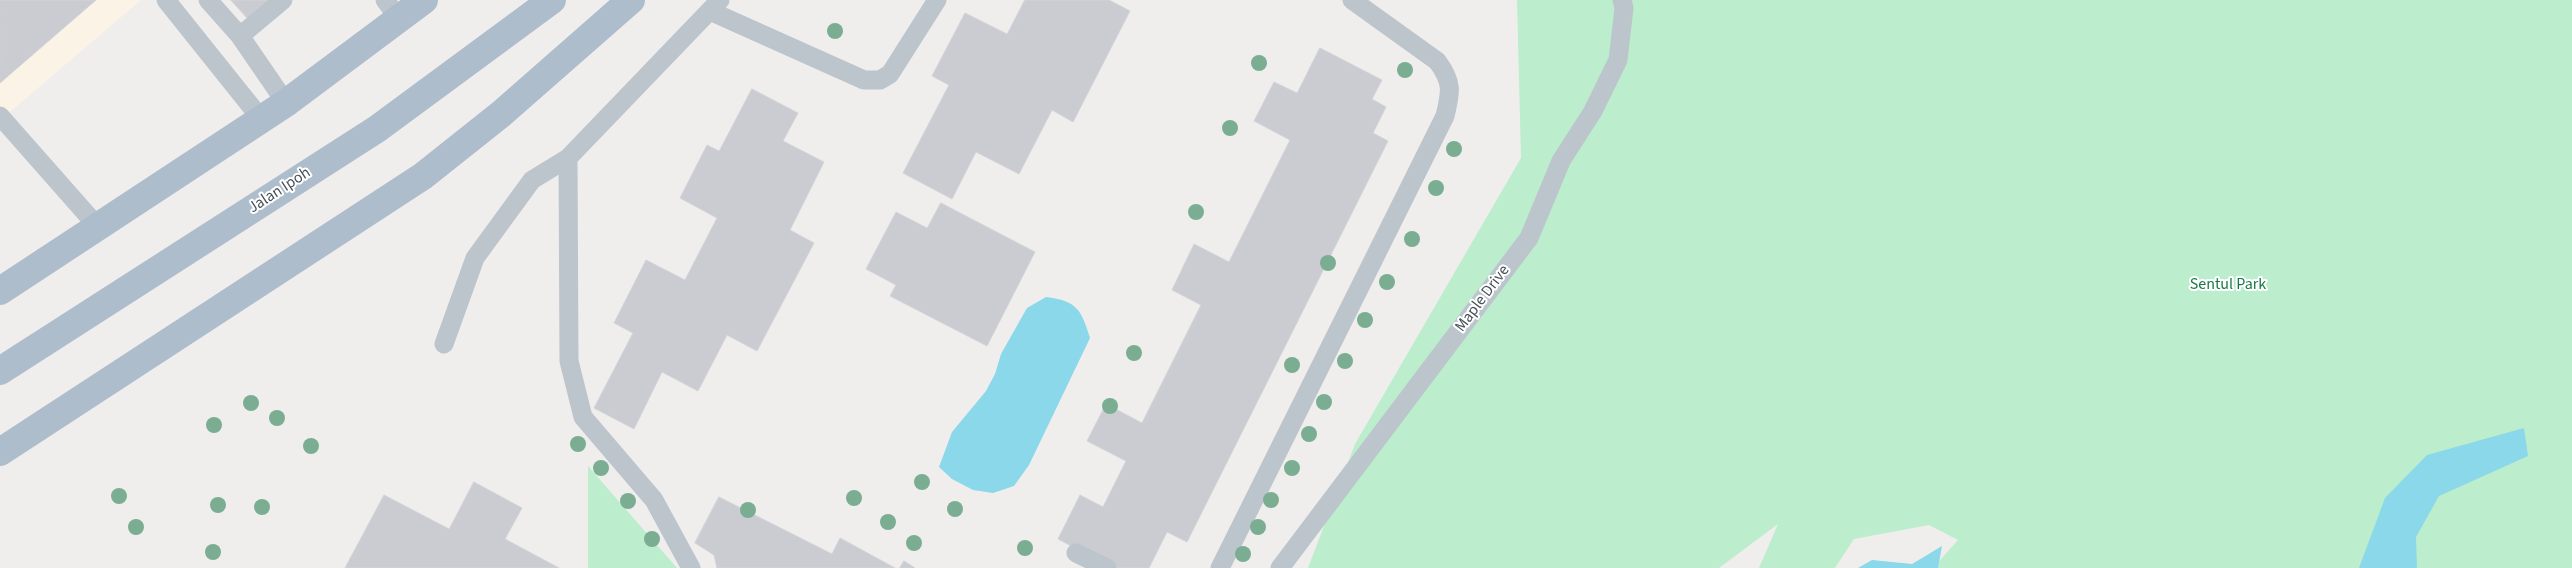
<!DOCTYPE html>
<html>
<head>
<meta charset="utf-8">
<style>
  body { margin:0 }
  canvas { display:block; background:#f0eded }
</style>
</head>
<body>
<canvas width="2572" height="568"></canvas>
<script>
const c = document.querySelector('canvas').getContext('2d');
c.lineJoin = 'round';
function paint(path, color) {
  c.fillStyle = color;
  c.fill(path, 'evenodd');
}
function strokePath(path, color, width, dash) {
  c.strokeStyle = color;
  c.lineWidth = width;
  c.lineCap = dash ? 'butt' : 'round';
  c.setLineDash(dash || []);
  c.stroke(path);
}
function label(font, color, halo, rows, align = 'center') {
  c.font = font + ' "Source Sans 3",sans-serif';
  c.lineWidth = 4;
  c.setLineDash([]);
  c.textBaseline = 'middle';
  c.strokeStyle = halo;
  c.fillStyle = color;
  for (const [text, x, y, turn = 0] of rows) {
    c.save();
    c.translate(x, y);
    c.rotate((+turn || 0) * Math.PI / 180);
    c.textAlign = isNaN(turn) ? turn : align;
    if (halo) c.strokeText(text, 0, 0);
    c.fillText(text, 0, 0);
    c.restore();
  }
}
const commercial = new Path2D(`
  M0 0H141L5 116 0 110Z`);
const green = new Path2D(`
  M1517 0H2572V568H1933L1958 540 1929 525 1854 539 1835 568H1759L1778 524 1719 568H1308L1355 444 1521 158Z
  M588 466 677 568H588Z`);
const water = new Path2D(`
  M1046 297C1077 301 1081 309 1090 338L1029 465 1014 486 993 493 973 490 952 479 939 467 952 432 986 391 995 374 1001 354 1027 308Z
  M2524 428 2528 456 2439 496 2416 537 2417 568H2359L2385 498 2427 455Z
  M1942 546 1938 568H1858L1872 560 1912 564Z`);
const building = new Path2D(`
  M0 0H96L0 83Z
  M231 0H274L251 22Z
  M1025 0H1109L1130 11 1073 122 1052 110 1019 174 976 152 952 199 903 173 949 85 932 76 965 13 1007 34Z
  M1320 48 1382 80 1372 99 1386 107 1373 133 1388 141 1187 542 1167 532 1149 568H1114L1058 539 1080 495 1103 507 1126 461 1087 441 1106 404 1142 423 1201 305 1172 290 1194 244 1229 262 1290 140 1254 121 1274 82 1297 93Z
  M752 89 798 113 783 141 824 162 790 230 814 243 757 351 727 335 698 391 662 372 634 429 594 408 633 333 614 323 646 260 685 280 717 218 680 198 707 145 719 151Z
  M941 203 1035 252 987 346 890 296 896 285 866 269 896 212 927 228Z
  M474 482 522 508 505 539 559 568H345L384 495 449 529Z
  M719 497 832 554 840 538 895 568H717L714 555 695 543Z
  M904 561 915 568H900Z`);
const lane = new Path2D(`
  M166 0 262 120
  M208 0 240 36 286 103
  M385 0 400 20
  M710 11 864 80H880L890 74 937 0
  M240 36 283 0
  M0 116 98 227
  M444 344 475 258 532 180 568 158
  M1076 553 1107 568
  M691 568 654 500 583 417 569 361 568 158 720 0
  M1220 568 1445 116C1451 92 1453 82 1437 61L1352 0
  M1280 568 1529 238 1561 161 1593 111 1618 60 1624 8 1622 0`);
const primary = new Path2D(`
  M0 291 286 103 424 0
  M0 371 377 129 552 0
  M0 452 423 176 501 114 631 0`);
const trees = [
  [835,31],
  [1259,63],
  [1405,70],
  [1230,128],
  [1454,149],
  [1436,188],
  [1196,212],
  [1412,239],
  [1328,263],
  [1387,282],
  [1365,320],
  [1134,353],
  [1345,361],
  [1292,365],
  [1324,402],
  [251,403],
  [1110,406],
  [277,418],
  [214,425],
  [1309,434],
  [578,444],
  [311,446],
  [601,468],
  [1292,468],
  [922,482],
  [119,496],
  [854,498],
  [1271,500],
  [628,501],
  [218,505],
  [262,507],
  [955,509],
  [748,510],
  [888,522],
  [136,527],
  [1258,527],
  [652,539],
  [914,543],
  [1025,548],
  [213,552],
  [1243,554]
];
const streetNames = [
  ["Jalan Ipoh",280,191,-33],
  ["Maple Drive",1483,299,-53]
];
const parkNames = [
  ["Sentul Park",2228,285]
];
paint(commercial, '#fbf4e6');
paint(green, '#bcedcd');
paint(water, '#8ad8e9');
paint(building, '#caccd2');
strokePath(building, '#d1d4d9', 1);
strokePath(lane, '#bcc5cc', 19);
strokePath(primary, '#adbdcc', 28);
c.fillStyle = '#7aad91';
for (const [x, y] of trees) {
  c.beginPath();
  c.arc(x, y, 8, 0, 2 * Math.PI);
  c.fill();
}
label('16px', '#46515a', '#fff', streetNames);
label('16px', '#197946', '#fff', parkNames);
</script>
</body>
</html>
